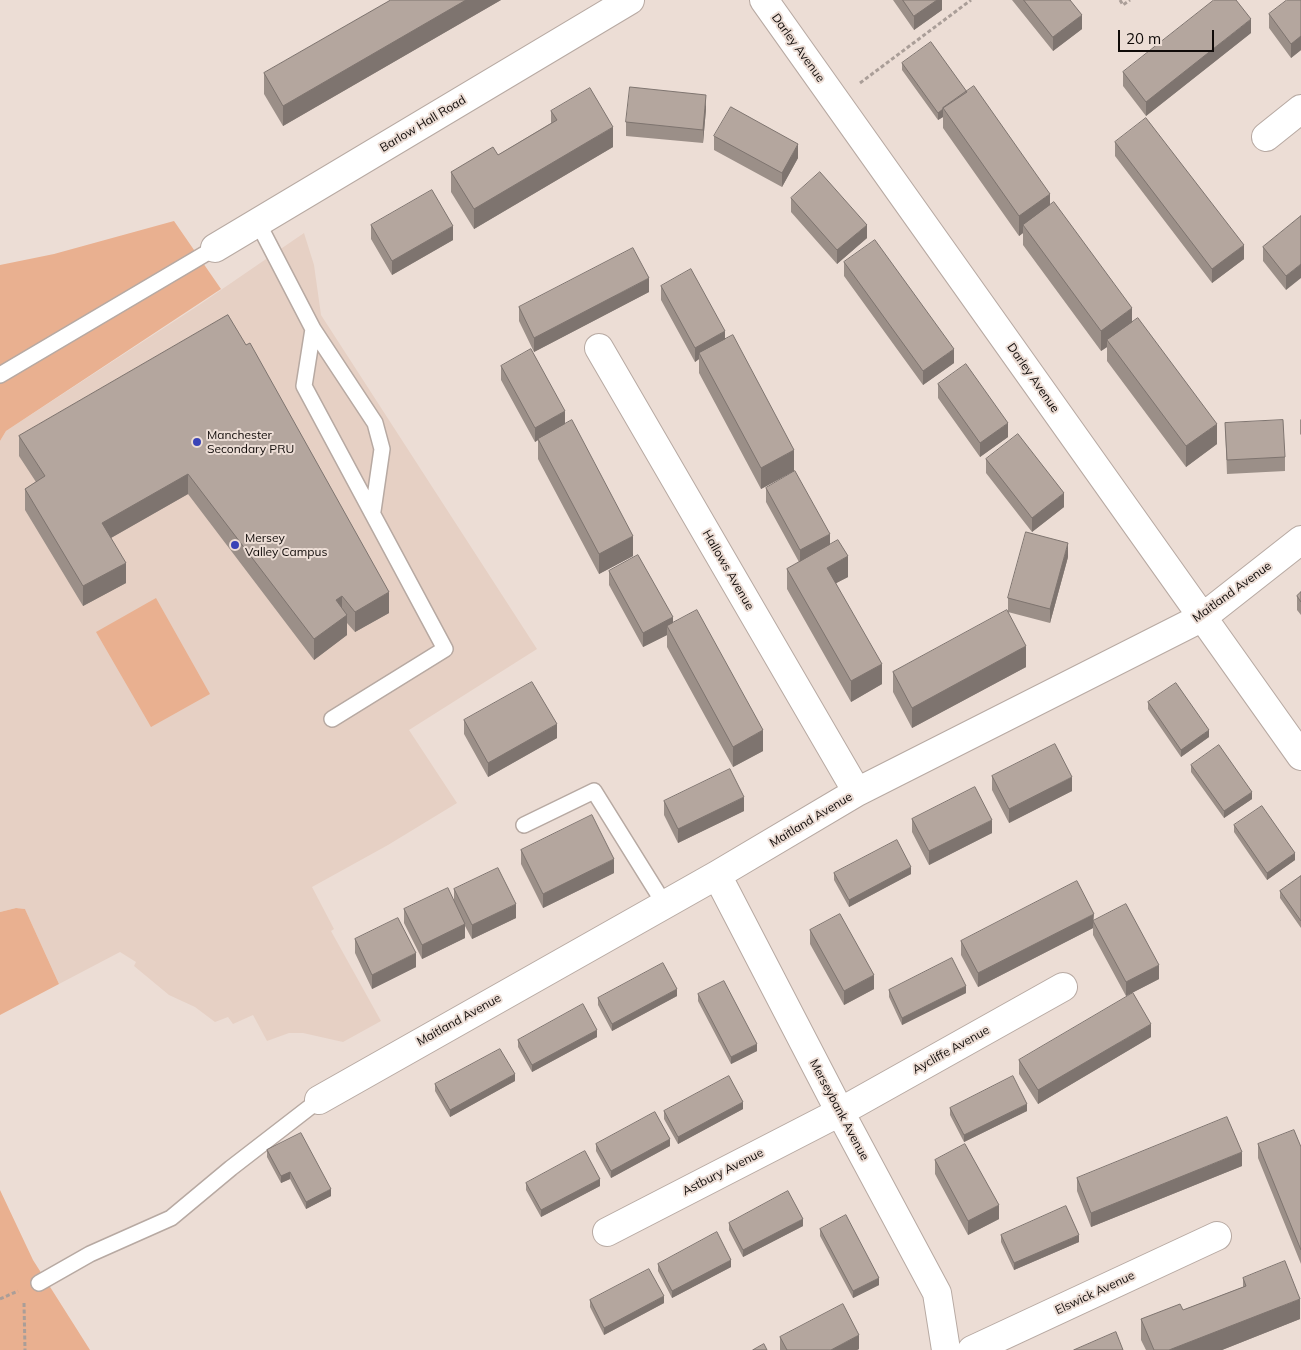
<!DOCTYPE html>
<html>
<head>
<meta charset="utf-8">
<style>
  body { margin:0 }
  #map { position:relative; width:1301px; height:1350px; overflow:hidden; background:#ecddd5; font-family:Mulish,sans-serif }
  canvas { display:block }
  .scale { position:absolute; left:1118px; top:30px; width:96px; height:22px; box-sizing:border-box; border:2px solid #100b09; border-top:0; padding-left:6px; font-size:15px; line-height:18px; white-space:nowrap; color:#100b09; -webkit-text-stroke:4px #ecddd5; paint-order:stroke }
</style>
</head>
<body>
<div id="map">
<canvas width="1301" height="1350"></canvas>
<div class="scale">20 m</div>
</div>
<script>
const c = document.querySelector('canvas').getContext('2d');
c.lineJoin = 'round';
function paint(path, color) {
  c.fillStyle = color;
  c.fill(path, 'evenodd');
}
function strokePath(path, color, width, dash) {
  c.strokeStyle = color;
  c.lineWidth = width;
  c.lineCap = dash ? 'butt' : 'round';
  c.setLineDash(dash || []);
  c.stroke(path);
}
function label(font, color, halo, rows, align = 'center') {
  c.font = font + ' Mulish,sans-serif';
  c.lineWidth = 4;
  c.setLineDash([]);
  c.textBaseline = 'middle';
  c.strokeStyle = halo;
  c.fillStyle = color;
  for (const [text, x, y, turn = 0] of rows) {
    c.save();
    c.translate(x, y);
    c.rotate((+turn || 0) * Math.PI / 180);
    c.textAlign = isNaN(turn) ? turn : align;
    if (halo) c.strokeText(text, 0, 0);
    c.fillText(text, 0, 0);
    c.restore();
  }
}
const built = new Path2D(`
  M304 233 314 265 321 315 537 649 409 730 457 803 388 845 312 887 334 929 331 931 381 1021 343 1042 303 1033H289L267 1041 253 1015 233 1024 228 1017 215 1022 195 1007 169 995 134 966 136 962 120 952 59 984 25 909 16 908 0 912V441L6 431 199 305Z`);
const green = new Path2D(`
  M174 221 221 289 6 431 0 441V265L54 254Z
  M156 598 210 694 151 727 96 632Z
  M16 908 25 909 59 984 0 1015V912Z
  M0 1190 33 1260 90 1350H0Z`);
const path = new Path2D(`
  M1120 0 1123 5 1130 0
  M860 83 971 0
  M0 1299 18 1291
  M24 1303 25 1350`);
const service = new Path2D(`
  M258 223 313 329 304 386 445 649 332 719
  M313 329 375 423 382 449 373 511
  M0 375 215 248
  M524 825 594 791 665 905
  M39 1283 90 1254 171 1218 231 1168 319 1100`);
const minor = new Path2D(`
  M764 0 1301 756
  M1266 137 1301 109
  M215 248 630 0
  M599 348 857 792
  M717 875 840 1112 937 1293 946 1350
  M319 1100 717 875 857 792 1203 617 1301 540
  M607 1232 840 1112 1063 987
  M972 1350 1217 1236`);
const wall = new Path2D(`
  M391 0H501L283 126 264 94V73Z
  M893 0H942V10L914 30Z
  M1012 0H1070L1082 29 1053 51Z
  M1301 0V50L1291 58 1269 28V14Z
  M1251 33 1146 116 1123 86V72Z
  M902 63 967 92 1050 205 1217 444 1186 467 1107 361V347L1101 351 1023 245V233L1019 236 943 128V117L938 120 902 70Z
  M706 109 703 143 626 136V122Z
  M551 111 613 147 474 229 451 192V172L498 155 551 123Z
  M714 136 798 158 782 187 714 150Z
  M1115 142 1244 259 1212 283 1115 156Z
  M791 198 867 238 837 264 791 212Z
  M1301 216 1286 290 1263 261V247Z
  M371 225 453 240 392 275 371 239Z
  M844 262 954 363 923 385 844 276Z
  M661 286 725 340 794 471 761 489 699 373V359L695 362 661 300Z
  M649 292 534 352 519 321V307Z
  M228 315 389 613 355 632 347 623V635L314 660 188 494 111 538 126 583 83 606 25 510V489L36 482 19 456V436Z
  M501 366 565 424 633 556 599 574 538 459V440L535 442 501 380Z
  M938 384 1008 437 980 457 938 398Z
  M1301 419V435L1300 434V420Z
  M1225 423 1285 457V471L1227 474Z
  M986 459 1064 507 1032 532 986 473Z
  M766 488 830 545 848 577 836 583 882 684 851 702 787 589V569L799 562 766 502Z
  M1068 557 1050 623 1008 612 1026 667 912 728 893 692V672L1008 611V598Z
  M609 571 673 623 763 751 733 767 667 647V635L643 647 609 585Z
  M1301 592V615L1297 610V596Z
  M1148 702 1209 737 1181 757 1148 709Z
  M464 720 557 738 488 777 464 734Z
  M1191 765 1252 799 1224 818 1191 772Z
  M992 776 1072 791 1009 823 992 790Z
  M664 801 744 811 678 843 664 815Z
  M912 819 992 833 929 865 912 832Z
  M1234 825 1295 860 1267 880 1234 832Z
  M521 850 614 873 543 908 521 864Z
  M834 873 911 874 849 907 834 880Z
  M1301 876V928L1280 898V891Z
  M454 889 516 918 472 939 465 926V938L422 959 404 923V909L454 900Z
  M1094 921 1159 979 1126 996 1093 935V928L978 987 961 955V941Z
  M810 930 874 989 844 1005 810 944Z
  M355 939 416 967 372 989 355 953Z
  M889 990 966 993 902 1025 889 997Z
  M698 994 757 1051 731 1064 698 1001Z
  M677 996 612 1031 598 1005V998Z
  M597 1037 532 1072 518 1047V1040Z
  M1151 1037 1038 1104 1019 1074V1060Z
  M515 1081 450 1117 435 1091V1084Z
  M950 1108 1027 1111 964 1142 950 1115Z
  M743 1109 678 1144 664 1119V1111Z
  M596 1144 670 1146 611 1178 596 1151Z
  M1258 1144 1301 1147V1264L1258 1158Z
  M267 1150 331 1196 306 1209 290 1179 281 1183 267 1157Z
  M935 1160 999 1219 968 1235 935 1174Z
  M1242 1166 1091 1227 1077 1191V1178Z
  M526 1183 600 1186 541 1217 526 1190Z
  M729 1223 803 1226 743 1257 729 1230Z
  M820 1229 879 1285 853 1298 820 1236Z
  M1001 1235 1079 1242 1014 1270 1001 1242Z
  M658 1264 731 1267 672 1298 658 1271Z
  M1243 1278 1300 1319 1222 1350H1146L1141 1340V1319L1183 1310 1243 1287Z
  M590 1300 664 1303 604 1335 590 1307Z
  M780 1337 859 1349 857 1350H780Z`);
const shadedWall = new Path2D(`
  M466 0H501L283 126V106Z
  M937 0H942V10L914 30V16Z
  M1082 15V29L1053 51V37Z
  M1251 19V33L1146 116V102Z
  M1301 36V50L1291 58V44Z
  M706 95V109L703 143V130Z
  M943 109V117L938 120V113Z
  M613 127V147L474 229V209Z
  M798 144V158L782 187V173Z
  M1050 194V215L1023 225V233L1019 236V216Z
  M867 225V238L837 264V250Z
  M453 226V240L392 275V261Z
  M1244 245V259L1212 283V269Z
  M1301 264V278L1286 290V276Z
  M649 278V292L534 352V338Z
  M1132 308V328L1107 340V347L1101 351V331Z
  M725 331V345L699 353V359L695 362V348Z
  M954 349V363L923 385V371Z
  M565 411V425L538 439V440L535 442V428Z
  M1008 423V437L980 457V443Z
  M1217 424V444L1186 467V446Z
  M794 450V471L761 489V468Z
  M188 474V494L102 543V523Z
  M1064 493V507L1032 532V518Z
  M830 534V548L800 564V550Z
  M633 536V556L599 574V554Z
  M1068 543V557L1050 623V609Z
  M848 556V577L827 588V568Z
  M126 563V583L83 606V586Z
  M389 592V613L355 632V612Z
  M342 596V616L336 600Z
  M347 615V635L314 660V639Z
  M673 617V631L667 626V635L643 647V633Z
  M1026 646V667L912 728V708Z
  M882 664V684L851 702V681Z
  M557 724V738L488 777V763Z
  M763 730V751L733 767V747Z
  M1209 730V737L1181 757V750Z
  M1072 777V791L1009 823V809Z
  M1252 792V799L1224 818V811Z
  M744 797V811L678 843V829Z
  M992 820V833L929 865V851Z
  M1295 853V860L1267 880V873Z
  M614 859V873L543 908V894Z
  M911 867V874L849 907V900Z
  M516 904V918L472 939V925Z
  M1094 914 1093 928 978 987V973Z
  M465 924V938L422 959V945Z
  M416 953V967L372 989V975Z
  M1159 965V979L1126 996V982Z
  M874 975V989L844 1005V991Z
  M966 986V993L902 1025V1018Z
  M677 989V996L612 1031V1024Z
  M1151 1024V1037L1038 1104V1090Z
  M597 1030V1037L532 1072V1065Z
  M757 1044V1051L731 1064V1057Z
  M515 1074V1081L450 1117V1110Z
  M743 1102V1109L678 1144V1137Z
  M1027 1104V1111L964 1142V1135Z
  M670 1139V1146L611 1178V1171Z
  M1242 1152V1166L1091 1227V1213Z
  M290 1172V1179L281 1183V1176Z
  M600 1179V1186L541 1217V1210Z
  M331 1189V1196L306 1209V1202Z
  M999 1205V1219L968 1235V1221Z
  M803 1219V1226L743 1257V1250Z
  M1079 1235V1242L1014 1270V1263Z
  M731 1260V1267L672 1298V1291Z
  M879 1278V1285L853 1298V1291Z
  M664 1296V1303L604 1335V1328Z
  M1300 1299V1319L1222 1350H1169Z
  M859 1335V1349L857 1350H831Z`);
const building = new Path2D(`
  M391 0H466L283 106 264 73Z
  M903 0H937L914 16Z
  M1024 0H1070L1082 15 1053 37Z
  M1214 0H1236L1251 19 1146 102 1123 72Z
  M1287 0H1301V36L1291 44 1269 14Z
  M931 42 967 92 943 108V109L938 113 902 63Z
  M974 86 1050 194 1019 216 943 108Z
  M630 87 706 95 703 130 626 122Z
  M590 88 613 127 474 209 451 172 493 147 498 155 557 120 551 111Z
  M731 107 798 144 782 173 714 136Z
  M1146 118 1244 245 1212 269 1115 142Z
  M820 172 867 225 837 250 791 198Z
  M432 190 453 226 392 261 371 225Z
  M1054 202 1132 308 1101 331 1023 225Z
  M1301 216V264L1286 276 1263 247Z
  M875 240 954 349 923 371 844 262Z
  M633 248 649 278 534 338 519 307Z
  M691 269 725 331 695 348 661 286Z
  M228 315 246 345 250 343 389 592 355 612 342 596 336 600 347 615 314 639 188 474 102 523 126 563 83 586 25 489 45 476 19 436Z
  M1138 318 1217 424 1186 446 1107 340Z
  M733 335 794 450 761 468 699 353Z
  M531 349 565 411 535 428 501 366Z
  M966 364 1008 423 980 443 938 384Z
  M572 420 633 536 599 554 538 439Z
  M1283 420 1285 457 1227 460 1225 423Z
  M1018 434 1064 493 1032 518 986 459Z
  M795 471 830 534 800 550 766 488Z
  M1026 532 1068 543 1050 609 1008 598Z
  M838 540 848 556 827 568 882 664 851 681 787 569Z
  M638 555 673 617 643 633 609 571Z
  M1301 592V602L1297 596Z
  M697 610 763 730 733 747 667 626Z
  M1007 610 1026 646 912 708 893 672Z
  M532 682 557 724 488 763 464 720Z
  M1176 683 1209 730 1181 750 1148 702Z
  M1055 744 1072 777 1009 809 992 776Z
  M1219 745 1252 792 1224 811 1191 765Z
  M730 769 744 797 678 829 664 801Z
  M975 787 992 820 929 851 912 819Z
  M1262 806 1295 853 1267 873 1234 825Z
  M592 815 614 859 543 894 521 850Z
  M897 840 911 867 849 900 834 873Z
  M498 868 516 904 472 925 454 889Z
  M1301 876V921L1280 891Z
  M1077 881 1094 914 978 973 961 941Z
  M448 888 465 924 422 945 404 909Z
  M1126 904 1159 965 1126 982 1093 921Z
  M840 914 874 975 844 991 810 930Z
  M398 918 416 953 372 975 355 939Z
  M952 958 966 986 902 1018 889 990Z
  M663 963 677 989 612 1024 598 998Z
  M724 981 757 1044 731 1057 698 994Z
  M1133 993 1151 1024 1038 1090 1019 1060Z
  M583 1004 597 1030 532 1065 518 1040Z
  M500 1049 515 1074 450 1110 435 1084Z
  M729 1076 743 1102 678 1137 664 1111Z
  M1013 1076 1027 1104 964 1135 950 1108Z
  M655 1112 670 1139 611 1171 596 1144Z
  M1227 1117 1242 1152 1091 1213 1077 1178Z
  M1294 1130 1301 1147V1250L1258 1144Z
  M301 1133 331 1189 306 1202 290 1172 281 1176 267 1150Z
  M965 1144 999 1205 968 1221 935 1160Z
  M585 1151 600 1179 541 1210 526 1183Z
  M788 1191 803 1219 743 1250 729 1223Z
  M1066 1206 1079 1235 1014 1263 1001 1235Z
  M846 1215 879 1278 853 1291 820 1229Z
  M717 1232 731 1260 672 1291 658 1264Z
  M1285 1261 1300 1299 1169 1350H1154L1141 1319 1180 1304 1183 1310 1246 1286 1243 1278Z
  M649 1269 664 1296 604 1328 590 1300Z
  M843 1304 859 1335 831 1350H787L780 1337Z
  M1116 1332 1123 1350H1074Z
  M764 1344 767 1350H753Z`);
const markers = [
  [197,442,5,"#3943b7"],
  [235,545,5,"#3943b7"]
];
const streetNames = [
  ["Darley Avenue",798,48,54],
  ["Barlow Hall Road",423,124,-31],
  ["Darley Avenue",1033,378,55],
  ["Hallows Avenue",728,570,60],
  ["Maitland Avenue",1232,592,-36],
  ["Maitland Avenue",811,820,-31],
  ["Maitland Avenue",459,1020,-29],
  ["Aycliffe Avenue",951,1050,-29],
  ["Merseybank Avenue",839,1110,62],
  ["Astbury Avenue",723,1172,-27],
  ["Elswick Avenue",1095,1293,-25]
];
const poiNames = [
  ["Manchester",207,435],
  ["Secondary PRU",207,449],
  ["Mersey",245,538],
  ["Valley Campus",245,552]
];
paint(built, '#e6d0c4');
paint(green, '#e9b090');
strokePath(service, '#b7a9a2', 18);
strokePath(minor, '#b7a9a2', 30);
strokePath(path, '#aa9e98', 3, [4, 2.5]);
strokePath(service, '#fff', 15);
strokePath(minor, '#fff', 28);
paint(wall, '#9b8f88');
paint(shadedWall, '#7e746f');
paint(building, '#b4a69e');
strokePath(building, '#7e746f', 1);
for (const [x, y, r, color] of markers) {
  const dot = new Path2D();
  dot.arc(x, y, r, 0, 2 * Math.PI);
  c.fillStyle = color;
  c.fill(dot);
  strokePath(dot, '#ecddd5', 2);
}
label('12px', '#100b09', '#ecddd5', streetNames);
label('12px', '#100b09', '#ecddd5', poiNames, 'left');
</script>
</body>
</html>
